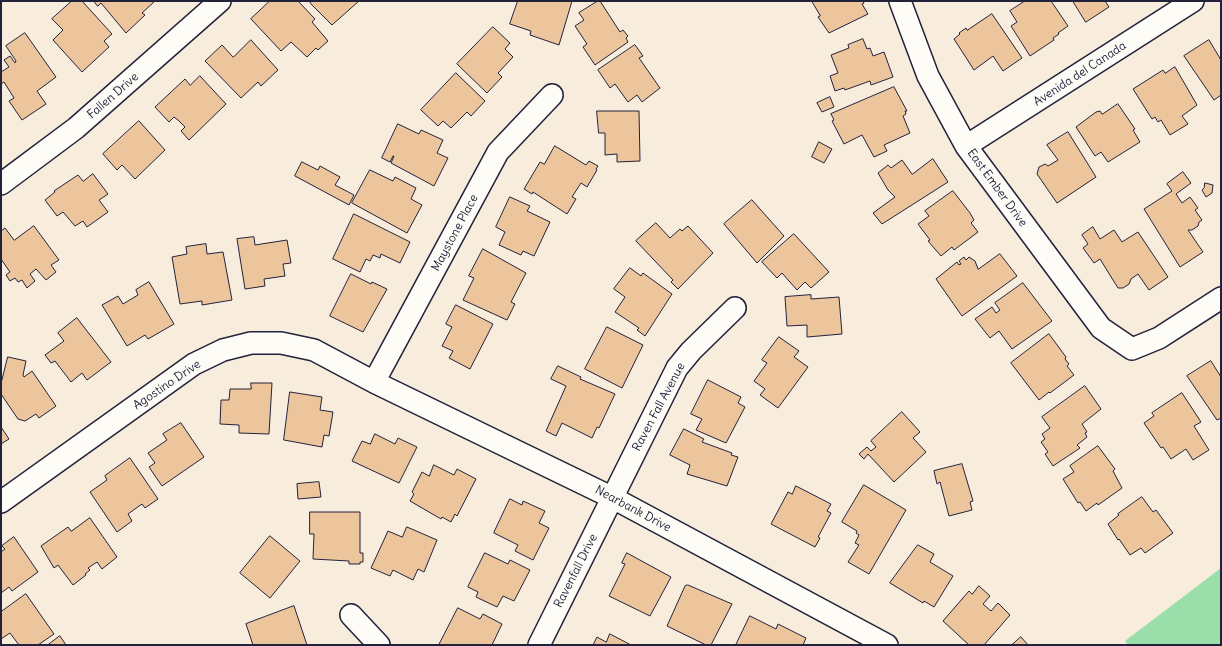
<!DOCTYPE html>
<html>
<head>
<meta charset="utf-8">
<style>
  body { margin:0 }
  #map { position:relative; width:1222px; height:646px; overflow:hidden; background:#f8ecdc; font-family:Delius,sans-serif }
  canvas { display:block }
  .frame { position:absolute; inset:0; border:2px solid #22223b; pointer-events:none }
</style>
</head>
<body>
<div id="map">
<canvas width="1222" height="646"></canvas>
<div class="frame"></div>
</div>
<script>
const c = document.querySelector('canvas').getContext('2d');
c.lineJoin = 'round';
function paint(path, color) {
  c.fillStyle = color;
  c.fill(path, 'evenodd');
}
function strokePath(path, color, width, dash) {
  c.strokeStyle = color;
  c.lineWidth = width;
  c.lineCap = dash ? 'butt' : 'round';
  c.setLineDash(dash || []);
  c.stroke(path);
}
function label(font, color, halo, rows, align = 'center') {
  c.font = font + ' Delius,sans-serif';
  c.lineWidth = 3.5;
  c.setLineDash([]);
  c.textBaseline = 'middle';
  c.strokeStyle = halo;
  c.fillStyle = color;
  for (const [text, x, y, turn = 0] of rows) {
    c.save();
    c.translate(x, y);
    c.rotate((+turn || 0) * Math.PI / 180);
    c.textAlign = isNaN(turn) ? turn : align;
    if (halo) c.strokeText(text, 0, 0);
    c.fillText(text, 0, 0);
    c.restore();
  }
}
const green = new Path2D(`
  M1221 568V645H1128L1125 641Z`);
const building = new Path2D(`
  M72 1H82L112 34 104 41 109 47 82 72 53 40 63 30 52 19Z
  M94 1H155L142 13 145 15 126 33 101 3 98 6Z
  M270 1H298L315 19 312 22 328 41 318 50 316 48 307 57 291 42 281 51 251 19Z
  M310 1H359L332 25 311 4Z
  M518 1H572L559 45 530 35 531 31 510 24Z
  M598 1H600L620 32 623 30 628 36 626 38 628 42 595 65 583 47 587 44 575 26 584 20 579 13Z
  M812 1H863L864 3 862 4 868 14 829 33 818 17 820 16Z
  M1025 1H1051L1068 26 1058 33 1059 34 1053 38 1054 40 1030 56 1011 26 1017 22 1010 11Z
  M1073 1H1105L1109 7 1086 22Z
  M992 14 1022 58 1003 71 993 56 974 70 954 39 960 34 959 33 966 28 967 30Z
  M493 27 510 43 505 49 513 57 498 73 502 77 487 93 457 64Z
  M25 33 56 77 37 91 46 104 22 120 9 101 14 98 4 82 1 84V72L9 67 4 60 10 56 15 63 16 61 6 46Z
  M863 39 867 49 870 48 873 56 884 52 893 77 871 85 870 81 845 90 844 88 835 91 830 76 838 73 831 55 849 48 848 45Z
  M251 40 278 70 261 86 258 82 241 98 205 61 222 45 233 57Z
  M1209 40 1221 60V95L1214 100 1184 56Z
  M635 45 643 56 639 58 660 88 642 102 637 95 628 102 615 84 610 88 598 70Z
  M1175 67 1197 105 1182 116 1188 124 1170 135 1161 120 1158 122 1155 117 1152 119 1133 89 1163 70 1165 73Z
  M456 73 485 101 471 116 467 112 451 128 443 121 438 126 421 110Z
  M200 76 226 104 189 140 181 131 185 127 178 120 174 117 169 122 155 107 185 79 190 85Z
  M894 87 907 111H905L906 114 903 116 910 133 884 145 887 151 874 157 862 135 844 144 832 121 834 120 831 114Z
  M830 97 834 107 822 112 817 103Z
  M1118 104 1135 129 1133 130 1140 142 1108 162 1101 152 1095 156 1076 127 1096 112 1100 111 1102 114Z
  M597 111H639L640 161 617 162V154L605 155V133H599Z
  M139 121 165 150 135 179 122 165 117 170 103 154Z
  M398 124 419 134 421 130 443 140 437 153 448 158 434 186 391 163 394 156H393L390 162 382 158Z
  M1068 132 1096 177 1057 203 1037 174 1039 167 1045 164 1048 166 1058 160 1047 145Z
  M819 142 832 149 824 163 812 157Z
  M555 146 586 165 589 161 598 166 596 169 597 170 587 187 581 183 572 197 576 199 567 214 533 192 532 194 524 189 540 162 544 164Z
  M933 159 948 182 882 224 873 213 895 197 888 190 878 173 888 165 891 168 902 160 912 174Z
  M302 162 318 170 320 166 340 177 335 185 354 195 349 205 295 176Z
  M370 170 393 181 395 177 416 188 411 199 422 205 407 233 352 203Z
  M1183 172 1191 183 1176 194 1182 203 1190 197 1198 208 1195 210 1202 220 1199 222 1198 226 1192 230H1188L1203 252 1180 267 1144 209 1172 191 1167 184Z
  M93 174 108 194 99 200 108 212 87 227 83 221 75 226 63 212 57 216 45 200 55 192 54 191 78 175 83 181Z
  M1205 183 1213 185 1212 193 1206 197 1202 190 1204 188Z
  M953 191 970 213 974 220 971 223 978 232 954 250 952 247 941 256 928 241 930 240 918 224 929 216 925 211Z
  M510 197 530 206 527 211 550 222 534 256 523 251 521 255 499 245 505 232 496 227Z
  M752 200 784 236 757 263 724 224Z
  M354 214 410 242 400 263 381 254 380 258 373 255 370 261 366 259 360 272 333 259Z
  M656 223 670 238 680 229 682 231 688 226 713 253 678 289 671 282 673 280 636 241Z
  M34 226 59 260 51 265 56 272 46 280 36 269 30 274 35 281 27 288 22 280 18 282 15 278 10 281 6 275 10 272 1 259V231L5 228 14 240Z
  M1093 227 1100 239 1114 230 1122 242 1138 232 1168 277 1149 290 1138 274 1131 279 1129 284 1123 288H1118L1100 259 1094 263 1083 248 1088 244 1082 235Z
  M794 234 829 272 811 288 805 282 797 290 782 273 777 278 762 262Z
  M254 237 255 245 287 240 291 263 283 264 285 276 264 279 265 286 245 289 237 239Z
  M206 244 207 254 223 252 232 300 202 305V301L180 304 172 257 187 254 186 247Z
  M483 249 526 273 511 302 515 304 507 320 463 300 474 278 469 276Z
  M1000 254 1017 276 962 316 936 279 957 262 959 265 961 264 959 261 964 257 966 260 969 257 975 261 978 269Z
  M630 268 641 276 643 273 672 294 645 336 637 330 639 328 615 312 625 297 614 289Z
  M351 274 371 284 372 282 387 289 363 332 330 316Z
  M149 282 174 324 148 339 145 335 127 346 102 305 118 296 123 304 138 295 136 290Z
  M1023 283 1052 321 1012 349 999 331 990 338 975 319 992 307 996 313 1000 310 995 303Z
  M811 295V299L839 297 842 334 807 337V325L787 326 785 297Z
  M456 305 493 324 470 369 449 358 453 351 442 346 452 327 446 324Z
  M77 318 111 362 87 380 82 373 71 382 55 361 51 363 45 355 64 341 58 333Z
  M607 327 643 345 622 388 585 369Z
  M1049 334 1066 357 1065 359 1069 364 1067 366 1074 375 1050 393 1049 392 1039 400 1011 363Z
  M779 337 799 351 794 357 808 367 778 408 760 395 765 389 754 381 767 363 762 360Z
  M8 357 26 361 23 375 24 377 32 371 56 406 39 418 36 414 25 421 18 419 1 394V384Z
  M1211 361 1221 377V418L1217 420 1187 376Z
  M558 366 581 377 580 379 615 394 599 428 597 427 592 438 562 423 556 436 546 431 566 386 551 379Z
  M708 380 741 397 738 403 745 407 726 443 696 430 702 419 691 414Z
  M251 383H272L269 434 239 433V425L220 424 221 400H229L230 389H251Z
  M1085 386 1101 409 1082 424 1087 432 1085 433 1087 437 1077 445 1080 448 1053 466 1045 454 1048 452 1041 442 1045 439 1042 434 1050 428 1042 417Z
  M290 392 322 397 320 410 333 412 329 436 324 435 322 447 284 440Z
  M1182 393 1201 422 1194 426 1209 450 1193 460 1186 449 1171 459 1163 447 1161 448 1144 423 1154 416 1152 413Z
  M902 412 920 432 913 438 926 452 894 482 868 454 864 459 859 454 867 447 871 451 876 447 871 441Z
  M181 423 204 457 162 486 149 467 155 463 148 453 167 440 163 434Z
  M1 427 9 439 1 444Z
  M684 429 704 439 702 442 732 453 731 455 738 457 727 486 687 474 690 465 670 455Z
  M375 434 395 444 398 438 417 447 399 483 352 461 362 441 370 444Z
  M1098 446 1115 469 1113 471 1122 488 1098 505 1097 503 1086 511 1080 502 1078 503 1063 479 1074 472 1070 466Z
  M130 458 158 499 145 508 142 504 128 514 132 521 117 532 90 492 107 480 105 476Z
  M962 464 973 501 970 502 972 510 949 516 940 482 937 484 934 471Z
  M434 465 454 475 457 469 476 479 457 516 455 514 451 522 442 517 441 519 410 501 414 494 412 492 422 472 429 476Z
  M319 482 321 497 298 499 297 484Z
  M864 485 906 510 869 574 848 562 859 545 855 543 859 535 856 533 857 531 842 522Z
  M796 486 831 504 827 511 831 513 818 537 820 538 815 547 771 524 788 492 792 494Z
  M1142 497 1153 512 1156 510 1173 533 1145 553 1141 548 1130 555 1119 539 1118 540 1108 524 1119 515 1118 514Z
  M510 499 522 505 523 501 545 511 539 523 549 528 533 560 515 551 518 545 494 533Z
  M310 512H360V553H363V562H360V564H349V561L313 559 314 534H310Z
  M90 518 117 557 102 569 97 562 88 568 90 570 85 574 86 575 73 585 58 565 54 568 41 546 68 527 71 531Z
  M407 527 437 540 424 572 418 569 413 580 393 570 390 576 371 568 388 531 402 537Z
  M270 536 300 561 270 598 240 573Z
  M14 537 38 572 12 591 9 587 1 593V552L5 549 2 546Z
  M918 545 934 554 930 562 953 576 934 607 924 601 923 603 890 583Z
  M485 553 508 564 510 560 530 570 514 601 503 596 497 607 476 597 478 592 468 587Z
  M627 553 671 577 650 616 609 596 625 564 622 563Z
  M688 585 732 604 711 645H706L667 626 685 586Z
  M979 586 990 596 983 604 991 611 998 603 1010 615 984 645H969L943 621 969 591 972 594Z
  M26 594 54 634 38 645H19L10 633 1 639V612Z
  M294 606 307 645H253L246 624Z
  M458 608 480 619 483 614 502 624 492 645H439Z
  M750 616 776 629 778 624 806 638 803 645H736Z
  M610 634 631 645H593L597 637 606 642Z
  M60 636 66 645H48Z
  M1021 637 1028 645H1012Z`);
const minor = new Path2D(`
  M900 1 928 76 966 146 1101 328 1132 349 1159 338 1221 298
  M966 146 1193 1
  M1 184 76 128 220 1
  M374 382 498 152 552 95
  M1 502 194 364 223 350 251 343H281L314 350 374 382 613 498 887 645
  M351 615 379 645
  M539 645 677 368 691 351 735 308`);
const streetNames = [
  ["Avenida del Canada",1080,74,-33],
  ["Fallen Drive",113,96,-41],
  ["East Ember Drive",997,188,54],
  ["Maystone Place",455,233,-62],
  ["Agostino Drive",167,385,-34],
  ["Raven Fall Avenue",659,407,-62],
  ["Nearbank Drive",633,509,28],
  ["Ravenfall Drive",576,571,-63]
];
paint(green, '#9adeaa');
paint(building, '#edc59d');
strokePath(building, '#22223b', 1);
strokePath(minor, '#22223b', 24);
strokePath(minor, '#fdfcf7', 21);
label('12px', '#22223b', '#fdfcf7', streetNames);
</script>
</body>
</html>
